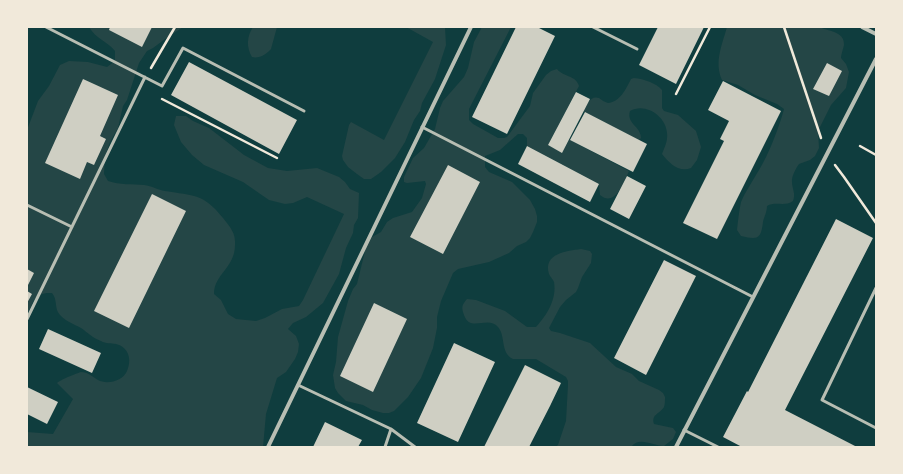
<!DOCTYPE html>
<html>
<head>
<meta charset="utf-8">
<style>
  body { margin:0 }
  #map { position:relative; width:903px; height:474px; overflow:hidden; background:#0f3d3e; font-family:Arial,sans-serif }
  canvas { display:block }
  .frame { position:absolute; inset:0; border:28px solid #f1e9da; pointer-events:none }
</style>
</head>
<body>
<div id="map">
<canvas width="903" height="474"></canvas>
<div class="frame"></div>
</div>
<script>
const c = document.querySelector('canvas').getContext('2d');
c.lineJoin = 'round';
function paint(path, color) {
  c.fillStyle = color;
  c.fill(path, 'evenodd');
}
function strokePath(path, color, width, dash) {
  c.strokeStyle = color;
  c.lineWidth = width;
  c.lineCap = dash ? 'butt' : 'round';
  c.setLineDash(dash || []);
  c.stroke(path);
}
const green = new Path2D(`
  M89 27H183L165 39 153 48 147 51 139 63 127 100 123 106 118 128 110 142 105 156 104 174 108 181C120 185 132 184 144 185 152 186 158 190 165 191 194 196 203 193 223 218 230 227 236 233 235 245 235 268 214 274 214 294L221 300 228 314 236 319 256 321 265 318 282 309 299 306 303 300 344 214 307 197 293 203 285 204 269 200 243 182 204 165 192 155 181 142 174 125 176 116H186L193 121 209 128 244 155 268 168 287 171 317 168 339 177 345 182 350 189 359 193 358 218 354 225 353 233 346 248 339 274 323 303 306 317 293 323 288 329 296 336 299 344 298 352 295 359 286 372 277 378 266 414 263 447H27V432L53 434 73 399 57 383C60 380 77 373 81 372 88 372 93 377 98 380 107 385 123 381 127 371 132 360 129 347 116 344 111 343 106 344 101 341 93 338 88 333 81 328 74 324 65 321 60 315 54 309 58 300 52 293 34 292 34 301 27 315V130L38 101 49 86 60 65 69 61 88 62 107 67 115 61V51C107 41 96 39 89 27Z
  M253 27H277L271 49C267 54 259 59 252 57 246 47 247 36 253 27Z
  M406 27H445L446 45 435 79 422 103 420 111 414 120 405 142 395 158 381 172 371 179H364L357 174 348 167 343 160 342 156 349 125 351 122 384 140 433 42Z
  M482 27H511L469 109V120L473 124 498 138H504L507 137 530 106 533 93 546 75 551 71 557 69C563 77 576 75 579 86L548 145 562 152 569 140H570L629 171C624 182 615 208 600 195L599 184 527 146V138L523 134H518L500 150 485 156V167L489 172 512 182 530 200 535 209 537 216V222L533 232 530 238 526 242 517 246 509 253 489 262 458 269 453 273 441 301 437 317V328L433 348 421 378 408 397 394 411 389 413H383L372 410 363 405 346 401 338 393 335 388 333 375 336 362 338 337 348 301 353 289 357 284 366 247 372 237 381 232 387 222 393 218 412 212 422 198 426 184 425 181 407 183 404 182V177L413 158 424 148 435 129 440 108 443 101 464 77 468 68 474 42Z
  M727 27H819C827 31 845 31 844 45 843 50 841 54 841 58L846 64 849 72 846 88 831 105 818 131 819 148 815 156 810 160 799 164C796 168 791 177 792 182 792 189 796 193 793 201 785 207 775 201 767 206 767 212 764 217 763 222 761 239 758 240 741 236L737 230C738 221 739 211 741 202 745 192 751 184 756 175 767 159 779 128 784 109L777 104 755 95 738 85 722 80C714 62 722 45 727 27Z
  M634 78C644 79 656 83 662 90V108L664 111 678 115 696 131 701 147 697 160 691 168C679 173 669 163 662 154 665 146 668 141 667 133 666 116 645 102 630 111 626 124 641 126 641 138L639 140 583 111C587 105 590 95 599 98 602 100 604 102 608 103 620 102 626 89 631 79Z
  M581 249 590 251 592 254 591 263 582 277 578 288 576 292 566 300 560 307 549 328 551 331 560 333 590 343 616 367 632 374 639 381 659 390 663 393 665 397C665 400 665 405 664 407 660 414 651 414 654 424L673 428 676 432 673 439 664 446C652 446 640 436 631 447H555L558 445 566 421 568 385V381L566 377 536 359H513C500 353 506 336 498 327 488 315 470 333 464 315 461 307 462 305 467 299L476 300 505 311 527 327H536C547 315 557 299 554 282 553 279 550 277 549 274 543 253 567 251 581 249Z`);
const building = new Path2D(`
  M110 27H152L142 47 109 30Z
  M516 27H537L555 36 507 134 472 117Z
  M658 27H704L676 84 639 65Z
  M189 62 297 120 279 154 171 95Z
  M827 63 842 71 829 96 813 89Z
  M83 79 118 95 100 136 106 139 94 165 87 162 80 179 45 163Z
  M723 81 781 111 717 239 683 223 724 141 720 139 729 121 708 110Z
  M576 92 590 99 562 153 548 145Z
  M585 112 647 144 633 172 570 140Z
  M527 146 599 184 590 202 518 164Z
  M448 165 480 182 443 254 410 237Z
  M627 176 646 186 629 219 610 209Z
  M152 194 186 211 129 328 94 311Z
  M836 219 873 238 785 410 857 447H769L767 446 766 447H742L723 437 747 391 748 392Z
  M664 260 696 276 646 375 614 358Z
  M27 269 34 273 27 287Z
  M27 291 32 294 27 303Z
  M374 303 407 319 373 392 340 376Z
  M48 329 101 353 92 373 39 349Z
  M454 343 495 362 458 442 417 423Z
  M525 365 561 383 550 406 529 447H484Z
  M27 387 58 402 47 424 27 414Z
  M325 422 362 440 358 447H313Z`);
const path = new Path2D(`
  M784 27 821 138
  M151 68 175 27
  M676 94 710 27
  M162 99 277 158
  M860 146 876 155
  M835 165 844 177 876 223`);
const service = new Path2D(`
  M46 27 162 86 183 48 304 111
  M593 27 637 49
  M422 127 753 297
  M27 205 72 227
  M876 288 822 400 876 428
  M27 319 145 77
  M298 385 391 429 415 447
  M684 430 718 447
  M385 447 391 429`);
const minor = new Path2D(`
  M862 27 876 34
  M268 447 471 27
  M676 447 876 59`);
paint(green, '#244646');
paint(building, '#cfcfc3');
strokePath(path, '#f1e9da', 2.5);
strokePath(service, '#b8beb3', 3);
strokePath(minor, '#b8beb3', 4);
</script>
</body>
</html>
